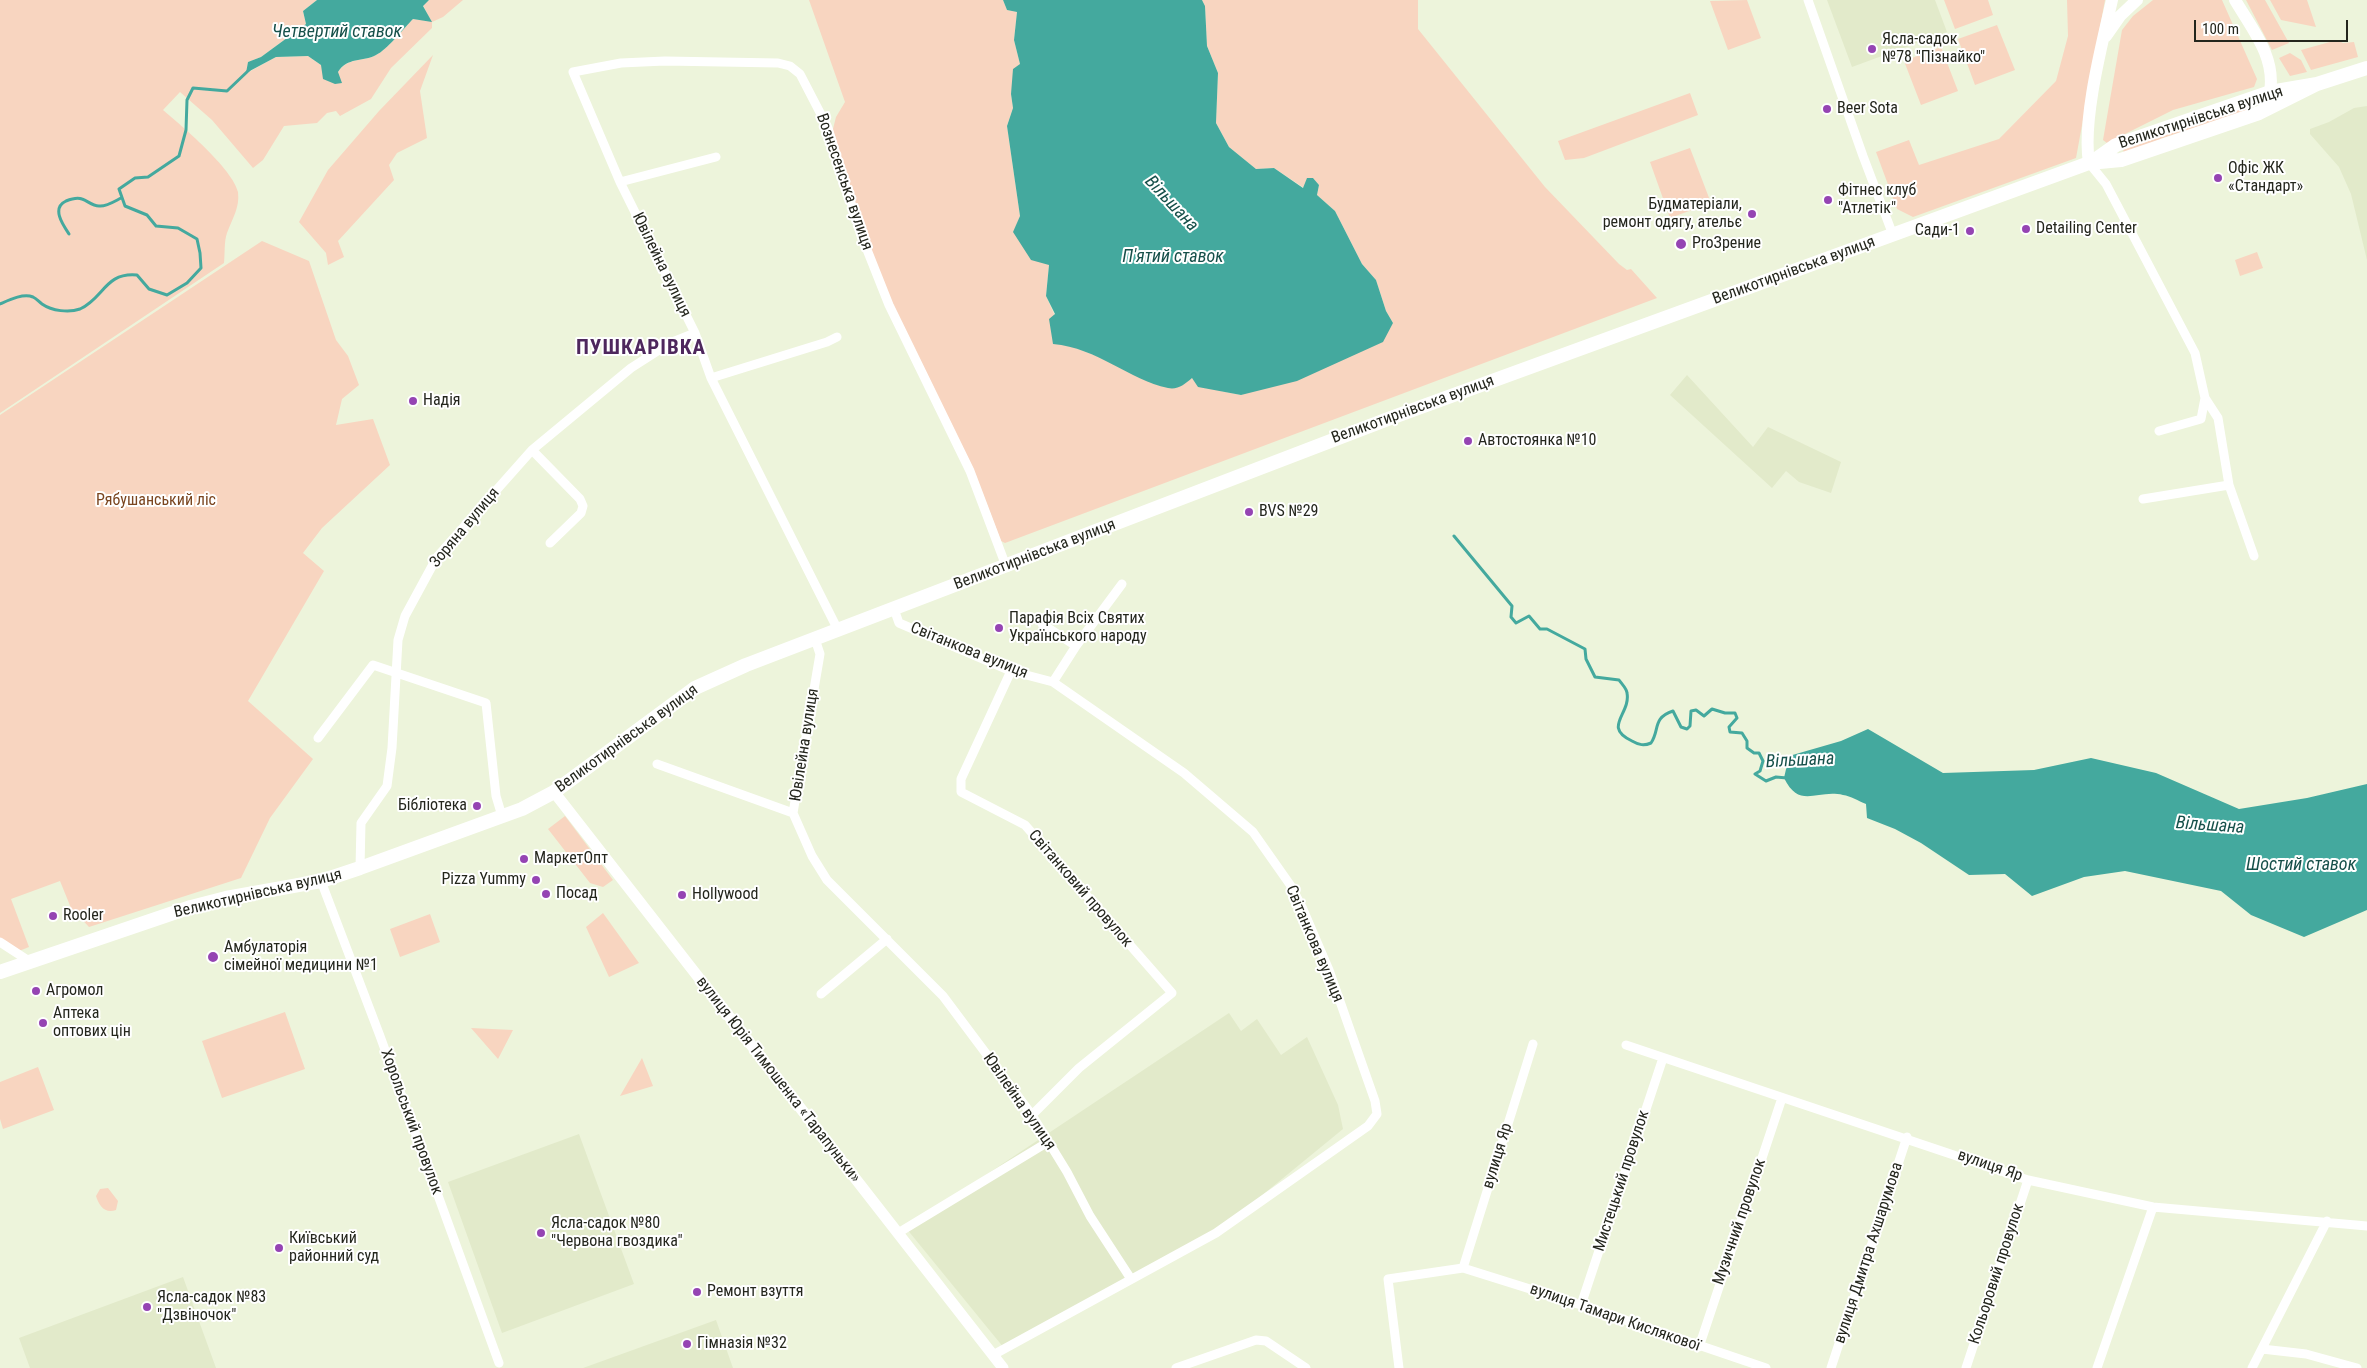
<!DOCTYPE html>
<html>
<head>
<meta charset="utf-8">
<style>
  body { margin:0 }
  #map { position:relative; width:2367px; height:1368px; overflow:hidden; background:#edf4db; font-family:"Roboto Condensed",sans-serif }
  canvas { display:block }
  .scale { position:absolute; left:2194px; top:20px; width:154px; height:22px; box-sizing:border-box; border:2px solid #24261d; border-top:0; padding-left:6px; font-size:15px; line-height:18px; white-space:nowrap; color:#24261d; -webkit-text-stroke:4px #fff; paint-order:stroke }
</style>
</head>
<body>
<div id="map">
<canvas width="2367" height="1368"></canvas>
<div class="scale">100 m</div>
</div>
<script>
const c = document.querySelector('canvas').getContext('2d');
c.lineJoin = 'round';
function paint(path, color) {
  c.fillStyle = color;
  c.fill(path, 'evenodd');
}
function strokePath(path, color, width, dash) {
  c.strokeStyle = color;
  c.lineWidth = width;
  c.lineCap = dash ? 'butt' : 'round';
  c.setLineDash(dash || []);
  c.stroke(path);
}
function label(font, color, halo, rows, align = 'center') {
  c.font = font + ' "Roboto Condensed",sans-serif';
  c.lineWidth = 4;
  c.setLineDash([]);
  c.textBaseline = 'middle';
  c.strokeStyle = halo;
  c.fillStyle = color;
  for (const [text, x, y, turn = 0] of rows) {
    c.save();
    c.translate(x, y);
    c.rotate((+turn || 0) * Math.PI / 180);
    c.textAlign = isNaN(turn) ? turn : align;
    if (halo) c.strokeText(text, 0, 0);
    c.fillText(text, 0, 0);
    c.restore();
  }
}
const built = new Path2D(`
  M1827 0H1935L1947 32 1852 67Z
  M2367 106V260L2351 194 2339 167 2310 134V129L2329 122 2354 108Z
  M1687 375 1753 447 1768 427 1841 462 1831 493 1799 482 1786 471 1772 488 1670 395Z
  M1229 1013 1241 1031 1257 1019 1281 1055 1307 1037 1338 1105 1343 1129 1216 1233 1004 1348 906 1228Z
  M579 1134 634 1284 502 1333 448 1182Z
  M183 1277 216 1368H30L19 1338Z
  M716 1320 733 1368H583Z`);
const green = new Path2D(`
  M0 0H317L303 11 306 24 261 57 248 62 247 73 276 57 308 56 321 65 338 72C348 57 363 62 376 55 387 50 404 28 413 19L431 21 423 5 429 0H463L443 17 432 22V28L391 68 371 99 340 116 336 111 327 113 317 123 284 126 263 160 253 168 212 120 180 92 163 110C181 125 233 169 238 192 240 208 232 219 227 233 224 241 225 254 224 263L0 413Z
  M809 0H1003L1007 10 1017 12 1014 40 1020 64 1011 94 1013 108 1007 126 1020 216 1014 232 1049 265 1046 296 1068 345 1105 359 1156 383 1192 378 1221 391 1241 395 1393 323 1386 311 1376 280 1362 264 1335 211 1317 195 1319 185 1313 178 1307 179 1304 188 1274 168 1256 169 1229 147 1216 123 1218 73 1207 46 1205 6 1202 0H1418V29L1545 187 1619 264 1627 270 1631 269 1657 298 1005 543 1001 541 973 468 887 292 854 207 831 137 836 117 845 102Z
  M1747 0 1761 38 1728 50 1710 1Z
  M1944 0H1988L1993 15 1955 29Z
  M2067 0H2105L2076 158 1913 217 1897 209 1876 152 1909 140 1919 165 1999 139 2056 81 2068 36Z
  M2153 0H2222L2257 79 2254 87 2173 110 2107 143 2103 140 2122 30 2133 16Z
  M2246 0H2265L2289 43 2272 50Z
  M2270 0H2307L2316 27 2281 20Z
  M1997 25 2015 70 1975 85 1958 39Z
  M2337 40 2343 43 2354 42 2358 57 2311 70 2301 50Z
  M1941 47 1958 91 1921 105 1904 61Z
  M2290 53 2301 60 2307 72 2290 76 2279 58Z
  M433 55 420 91 427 138 397 153 389 165 394 180 338 241 344 257 328 265 326 253 299 222 328 170 379 111Z
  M1690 93 1698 115 1584 158 1565 160 1558 141Z
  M2255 105 2243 112 2163 138 2124 154 2123 149 2162 133Z
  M1690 148 1711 203 1670 218 1650 162Z
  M262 241 309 261 336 340 348 356 359 385 342 399 336 425 373 419 390 465 322 528 303 553 324 571 248 701 313 759 270 818 241 878 89 927 71 908 60 881 11 899 29 947 19 951 0 938V415Z
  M2257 252 2263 268 2240 276 2235 260Z
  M565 816 613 880 603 887 590 883 548 829Z
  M603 913 639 963 609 977 586 927Z
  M430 914 440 942 400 957 390 929Z
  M285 1012 305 1069 222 1098 202 1041Z
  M471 1028 513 1030 498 1059Z
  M642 1058 653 1086 620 1096Z
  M38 1067 54 1110 3 1129 0 1119V1082Z
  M108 1188 118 1201 116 1210C105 1214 99 1206 96 1196L100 1189Z`);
const water = new Path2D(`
  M317 0H429L423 6 432 22 413 19C404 28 387 50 376 55 363 62 347 57 338 72L342 83 335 84 323 79 321 65 308 56 276 57 246 73 248 62 261 57 306 24 303 11Z
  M1003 0H1202L1205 6 1207 46 1218 73 1216 123 1229 147 1256 169 1274 168 1303 188 1307 178H1313L1319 185 1317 195 1335 211 1362 264 1376 280 1386 311 1393 323 1383 342 1297 381 1241 395 1198 387 1192 378C1185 384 1178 390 1168 388 1129 380 1098 348 1053 344L1049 319 1055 314 1046 296 1049 265 1031 260 1013 232 1020 216 1007 126 1013 108 1011 94 1013 69 1020 64 1014 40 1017 12 1007 10Z
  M1868 729 1943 773 2034 770 2091 758 2156 773 2239 809 2307 798 2367 784V910L2304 937 2251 915 2221 891 2125 871 2084 877 2032 896 2005 874 1969 875 1921 843 1895 829 1867 818 1866 804C1858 801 1851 796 1843 795 1816 789 1800 810 1784 778L1789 756 1841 741Z`);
const stream = new Path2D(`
  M69 234C63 225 51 208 66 201 71 199 77 197 82 199 88 201 92 206 99 206 106 207 115 201 121 198
  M0 304C9 300 23 293 33 297 37 299 39 302 42 304 52 311 69 313 80 309 104 298 105 272 137 275L149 289 167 295 187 283 201 268 200 253 197 239 178 228 156 226 147 215 125 206 119 189 135 178 148 177 179 156 186 130 187 100 193 88 227 91 249 70
  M1454 536 1512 606 1511 617 1516 623 1529 616 1540 629H1547L1585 649 1586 659 1595 677 1619 680C1621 683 1627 689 1627 693 1631 714 1602 727 1632 741 1639 745 1644 746 1651 743 1660 730 1652 718 1673 711L1681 727 1687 729 1690 726 1691 711 1696 710 1704 716 1712 709 1725 713H1735L1737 718 1729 727 1730 732 1742 733 1747 741V748L1754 753H1759L1763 761 1760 771 1755 774 1766 781 1776 777 1787 778`);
const minor = new Path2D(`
  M1808 0 1863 156 1893 235
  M716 157 620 182 573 72 621 63 665 61 778 63 790 66 800 74 828 128 860 232 889 305 970 471 1006 566
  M2089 163 2106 184 2195 353 2205 398 2201 419 2159 431
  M620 182 695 333 711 378 838 630
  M711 378 827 342 837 337
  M2205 398 2218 418 2229 485 2254 556
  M532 450 580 499 583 506 581 513 550 543
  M2143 499 2229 485
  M894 609 899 623 1011 671 1053 682 1184 773 1253 832 1291 886 1302 907 1329 970 1375 1101 1377 1114 1368 1126 1216 1233 993 1355
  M1042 624 1076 646
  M815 639 820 654 793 813 812 856 827 880 943 996 1032 1115 1067 1172 1090 1216 1131 1279
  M1011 671 961 779V792L1025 825 1172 993 1079 1068 1032 1115
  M1053 682 1076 646 1122 584
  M318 738 373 665 486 703 496 796 502 816
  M657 764 793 813
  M360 868 361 823 387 786 392 748 398 640 405 616 437 557 532 450 631 368 670 343 695 333
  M321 881 380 1036 499 1363
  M0 942 29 961
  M821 994 887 939
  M1626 1045 2028 1180 2153 1207 2367 1226
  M898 1233 1048 1142
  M1463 1268 1533 1044
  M1581 1305 1663 1058
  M1699 1347 1782 1098
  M2262 1349 2306 1354 2357 1368
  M1176 1368 1256 1340 1266 1341 1306 1368
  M1399 1368 1388 1279 1463 1268 1581 1305 1766 1368
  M1831 1368 1907 1137
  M1966 1368 2028 1180
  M2097 1368 2153 1207
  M2252 1368 2327 1221`);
const tertiary = new Path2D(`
  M554 792 1003 1368`);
const secondary = new Path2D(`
  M2235 0C2252 29 2276 57 2270 92
  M2106 36 2120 16 2137 0
  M2089 163C2082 120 2102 44 2112 0`);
const primary = new Path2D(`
  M2092 162 2116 145 2270 92 2317 84 2367 68
  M0 972 191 907 226 898 321 881 360 868 522 809 554 792 695 688 746 665 1388 419 2089 163 2121 160 2259 113 2317 84`);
const markers = [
  [1872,49,5,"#9544b3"],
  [1827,109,5,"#9544b3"],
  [2218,178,5,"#9544b3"],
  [1828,200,5,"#9544b3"],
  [1752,214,5,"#9544b3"],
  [2026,229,5,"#9544b3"],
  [1970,231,5,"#9544b3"],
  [1681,244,6,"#9544b3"],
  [413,401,5,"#9544b3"],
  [1468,441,5,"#9544b3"],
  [1249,512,5,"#9544b3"],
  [999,628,5,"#9544b3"],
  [477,806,5,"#9544b3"],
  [524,859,5,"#9544b3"],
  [536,880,5,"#9544b3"],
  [546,894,5,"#9544b3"],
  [682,895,5,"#9544b3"],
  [53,916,5,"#9544b3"],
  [213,957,6,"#9544b3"],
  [36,991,5,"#9544b3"],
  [43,1023,5,"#9544b3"],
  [541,1233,5,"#9544b3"],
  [279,1248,5,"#9544b3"],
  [697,1292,5,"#9544b3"],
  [147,1307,5,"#9544b3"],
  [687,1344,5,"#9544b3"]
];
const poiNames = [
  ["Ясла-садок",1882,40],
  ["№78 \"Пізнайко\"",1882,58],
  ["Beer Sota",1837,109],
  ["Офіс ЖК",2228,169],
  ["«Стандарт»",2228,187],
  ["Фітнес клуб",1838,191],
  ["\"Атлетік\"",1838,209],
  ["Будматеріали,",1742,205,"right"],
  ["ремонт одягу, ательє",1742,223,"right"],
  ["Detailing Center",2036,229],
  ["Сади-1",1960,231,"right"],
  ["ProЗрение",1692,244],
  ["Надія",423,401],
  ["Автостоянка №10",1478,441],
  ["BVS №29",1259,512],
  ["Парафія Всіх Святих",1009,619],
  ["Українського народу",1009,637],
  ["Бібліотека",467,806,"right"],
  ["МаркетОпт",534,859],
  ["Pizza Yummy",526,880,"right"],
  ["Посад",556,894],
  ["Hollywood",692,895],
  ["Rooler",63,916],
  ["Амбулаторія",224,948],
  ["сімейної медицини №1",224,966],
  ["Агромол",46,991],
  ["Аптека",53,1014],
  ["оптових цін",53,1032],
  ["Ясла-садок №80",551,1224],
  ["\"Червона гвоздика\"",551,1242],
  ["Київський",289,1239],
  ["районний суд",289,1257],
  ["Ремонт взуття",707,1292],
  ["Ясла-садок №83",157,1298],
  ["\"Дзвіночок\"",157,1316],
  ["Гімназія №32",697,1344]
];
const streetNames = [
  ["Великотирнівська вулиця",2201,118,-18],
  ["Вознесенська вулиця",844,182,71],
  ["Ювілейна вулиця",661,265,64],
  ["Великотирнівська вулиця",1794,271,-20],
  ["Великотирнівська вулиця",1413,410,-20],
  ["Зоряна вулиця",465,528,-50],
  ["Великотирнівська вулиця",1035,555,-21],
  ["Світанкова вулиця",969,651,22],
  ["Великотирнівська вулиця",627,739,-36],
  ["Ювілейна вулиця",805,745,-81],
  ["Світанковий провулок",1080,889,49],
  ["Великотирнівська вулиця",258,894,-13],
  ["Світанкова вулиця",1314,944,67],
  ["вулиця Юрія Тимошенка «Тарапуньки»",778,1080,52],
  ["Ювілейна вулиця",1019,1102,55],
  ["Хорольський провулок",411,1122,70],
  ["вулиця Яр",1498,1156,-73],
  ["вулиця Яр",1990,1166,19],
  ["Мистецький провулок",1622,1181,-72],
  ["Музичний провулок",1740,1222,-71],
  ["вулиця Дмитра Ахшарумова",1869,1253,-72],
  ["Кольоровий провулок",1997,1274,-72],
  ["вулиця Тамари Кислякової",1615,1318,19]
];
const parkNames = [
  ["Рябушанський ліс",156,501]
];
const waterNames = [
  ["Четвертий ставок",337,32],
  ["Вільшана",1171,204,47],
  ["П'ятий ставок",1173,257],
  ["Вільшана",1800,761,-3],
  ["Вільшана",2210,826,4],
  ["Шостий ставок",2301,865]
];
const districtNames = [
  ["ПУШКАРІВКА",641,349]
];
paint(built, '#e2eaca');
paint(green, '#f8d5c0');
paint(water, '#44a99e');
strokePath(stream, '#44a99e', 3);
strokePath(minor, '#fff', 9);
strokePath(tertiary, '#fff', 11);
strokePath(secondary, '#fff', 12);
strokePath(primary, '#fff', 14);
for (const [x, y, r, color] of markers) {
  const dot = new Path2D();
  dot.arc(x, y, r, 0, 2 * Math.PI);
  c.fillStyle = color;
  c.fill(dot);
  strokePath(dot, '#fff', 2);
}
label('16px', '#24261d', '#fff', poiNames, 'left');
label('16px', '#24261d', '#fff', streetNames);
label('16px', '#7a451f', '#fff', parkNames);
label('italic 18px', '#16504a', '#fff', waterNames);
c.letterSpacing = '1px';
label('bold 21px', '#4e275d', '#fff', districtNames);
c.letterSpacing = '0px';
</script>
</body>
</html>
